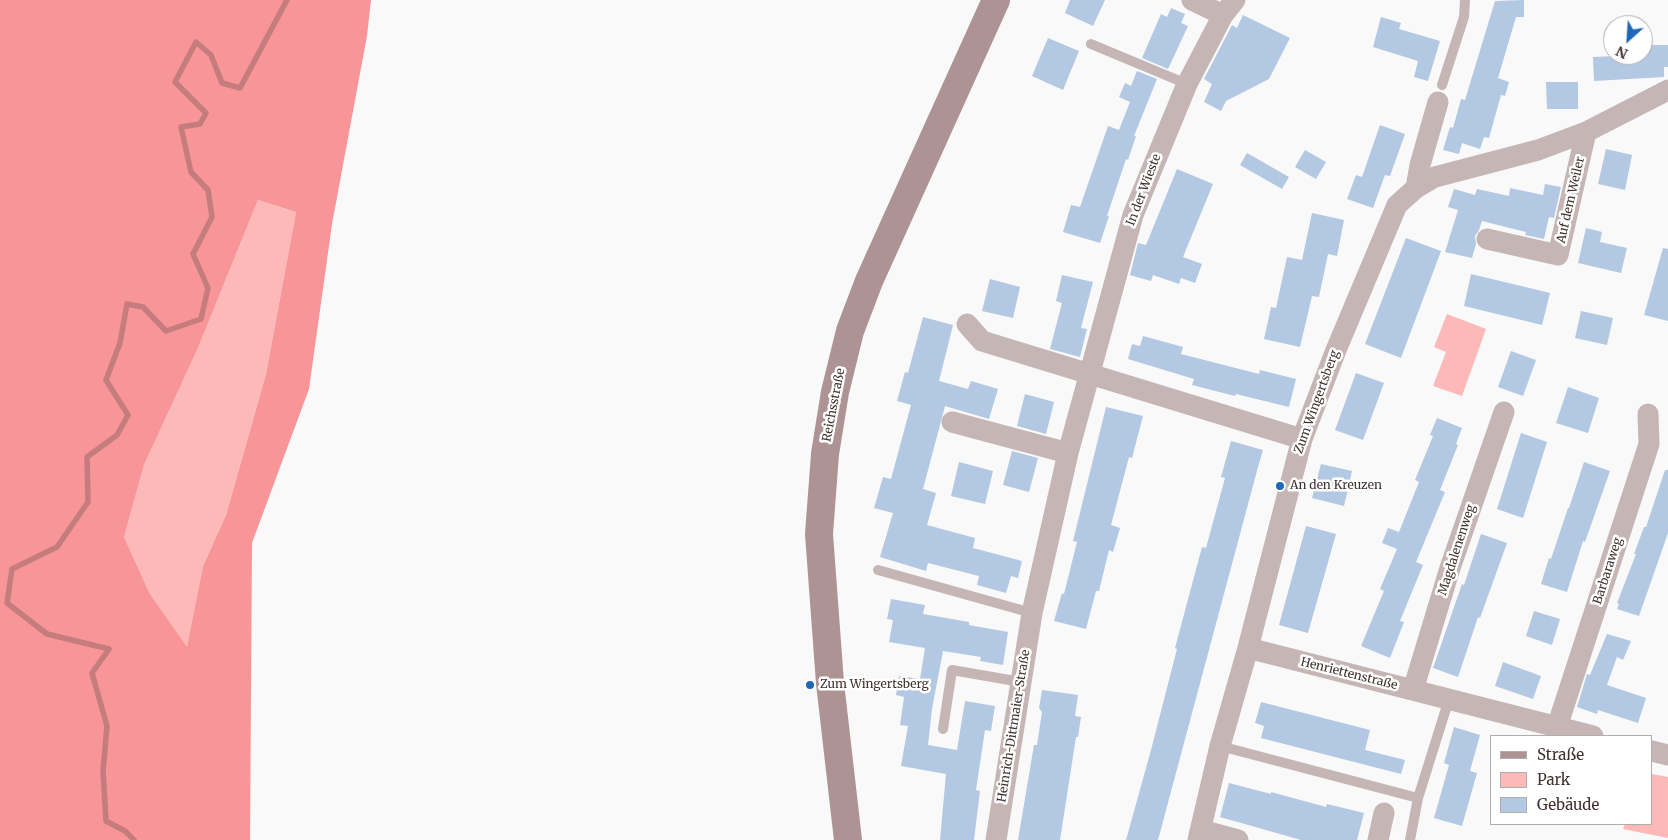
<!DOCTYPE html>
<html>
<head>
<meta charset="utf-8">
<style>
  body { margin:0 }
  #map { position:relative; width:1668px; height:840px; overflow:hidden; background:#f9f9f9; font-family:Merriweather,serif }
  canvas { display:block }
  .legend { position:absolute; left:1490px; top:735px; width:162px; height:90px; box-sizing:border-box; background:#fff; border:1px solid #b3acac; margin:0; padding:6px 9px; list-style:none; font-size:15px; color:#403030 }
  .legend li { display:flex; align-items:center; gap:10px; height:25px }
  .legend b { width:25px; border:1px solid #b3acac }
  .north { position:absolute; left:1603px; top:15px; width:50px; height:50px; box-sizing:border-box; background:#fff; border:1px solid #b3acac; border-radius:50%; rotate:206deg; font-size:14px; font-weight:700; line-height:20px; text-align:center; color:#403030 }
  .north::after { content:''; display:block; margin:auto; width:18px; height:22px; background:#1f68b7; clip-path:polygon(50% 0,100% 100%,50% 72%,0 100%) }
</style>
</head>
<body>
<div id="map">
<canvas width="1668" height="840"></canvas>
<ul class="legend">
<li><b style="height:6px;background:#ad9393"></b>Straße</li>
<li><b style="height:14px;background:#fdb8b8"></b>Park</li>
<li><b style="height:14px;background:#b2c8e3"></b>Gebäude</li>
</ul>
<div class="north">N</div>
</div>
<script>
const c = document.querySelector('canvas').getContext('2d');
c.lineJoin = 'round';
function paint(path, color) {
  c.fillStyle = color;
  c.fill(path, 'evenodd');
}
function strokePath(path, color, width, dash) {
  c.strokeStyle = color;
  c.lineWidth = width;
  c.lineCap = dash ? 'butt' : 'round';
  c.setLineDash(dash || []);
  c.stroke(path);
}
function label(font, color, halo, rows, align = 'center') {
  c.font = font + ' Merriweather,serif';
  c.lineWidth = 5;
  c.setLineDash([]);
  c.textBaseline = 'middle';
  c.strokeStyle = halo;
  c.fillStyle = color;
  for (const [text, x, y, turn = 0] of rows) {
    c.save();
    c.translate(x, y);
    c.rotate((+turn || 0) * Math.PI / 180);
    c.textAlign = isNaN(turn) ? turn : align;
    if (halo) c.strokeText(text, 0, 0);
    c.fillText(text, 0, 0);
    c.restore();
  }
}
const green = new Path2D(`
  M258 200 296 212 266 374 226 515 203 566 187 648 150 594 124 537 144 465 198 348Z
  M1447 314 1486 329 1462 396 1433 386 1446 352 1434 347Z
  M1652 774 1668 777V838L1623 829 1625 824H1652Z`);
const forest = new Path2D(`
  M0 0H371L367 36 332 224 309 389 252 543 250 840H0ZM258 200 296 212 266 374 226 515 203 566 187 647 150 594 124 537 144 465 198 348Z`);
const stream = new Path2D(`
  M134 840 125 831 106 821 103 771 107 726 92 673 109 649 47 634 7 603 12 569 57 547 88 502 87 457 117 435 128 415 106 380 120 343 127 304 143 307 166 331 201 319 208 288 193 254 212 217 208 190 191 172 181 127 200 124 206 113 175 82 196 42 211 55 222 83 240 88 287 0`);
const building = new Path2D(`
  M1070 0H1105L1093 26 1065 13Z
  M1524 0V17H1516L1498 78 1509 82 1505 96 1501 95 1489 138 1484 137 1480 149 1462 143 1459 154 1443 150 1450 127 1453 128 1461 99 1465 100 1495 1Z
  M1171 8 1185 14 1181 23 1188 26 1168 69 1142 58 1161 14 1167 17Z
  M1243 15 1290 38 1269 79 1226 101 1221 111 1204 102 1212 84 1204 79 1232 25 1237 28Z
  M1381 17 1401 23 1399 29 1440 41 1428 81 1414 77 1418 61 1373 47Z
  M1048 38 1079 51 1063 90 1032 76Z
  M1643 45H1668V67H1664V77L1594 81 1593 57 1643 55Z
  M1137 71 1157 79 1134 136H1136L1128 160 1126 159 1107 216H1109L1100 243 1063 232 1071 205 1080 207 1108 126 1119 130 1130 102 1119 97 1125 83 1131 86Z
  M1546 82H1578V109H1547Z
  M1380 125 1405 134 1390 176 1385 175 1373 208 1347 199 1356 175 1362 177Z
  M1606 149 1632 155 1625 190 1598 184Z
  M1305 150 1326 162 1316 179 1295 167Z
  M1247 153 1289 177 1282 189 1240 165Z
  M1177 169 1213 184 1183 257 1202 264 1195 283 1181 278 1179 284 1153 275 1151 281 1130 275 1138 243 1146 245Z
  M1545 184 1561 187 1554 218 1549 217 1544 239 1525 235 1526 232 1482 221 1479 230 1475 236 1476 244 1472 258 1445 252 1458 210 1448 207 1454 189 1475 195 1477 189 1509 196 1510 188 1543 195Z
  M1312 213 1344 220 1337 256 1328 254 1319 297 1312 296 1300 347 1264 339 1271 307 1276 308 1287 257 1302 260Z
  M1586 228 1602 232 1600 242 1627 248 1621 273 1578 263Z
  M1406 238 1441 251 1401 358 1365 344Z
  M1663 248 1668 249V321L1644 315Z
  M1471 274 1550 293 1542 325 1464 306Z
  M1062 275 1093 282 1081 328 1087 329 1080 357 1050 349 1062 303 1056 301Z
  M990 279 1020 287 1013 318 982 311Z
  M1581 311 1613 318 1607 345 1575 338Z
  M923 317 953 325 939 381 968 389 971 381 998 389 989 419 945 406 923 489 936 493 927 525 975 538 973 548 1022 561 1018 578 1011 576 1006 593 977 585 979 576 928 563 926 571 880 557 893 513 874 508 883 477 891 479 911 405 897 401 905 372 908 373Z
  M1143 336 1183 347 1181 354 1259 374 1260 370 1296 379 1289 407 1236 394 1235 396 1192 385 1194 379 1128 359 1132 344 1140 346Z
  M1511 351 1536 360 1523 396 1498 387Z
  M1356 373 1384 383 1363 440 1335 430Z
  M1568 387 1599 398 1588 433 1556 423Z
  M1025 394 1054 402 1046 434 1017 426Z
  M1106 407 1143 416 1132 458 1129 457 1111 525 1120 528 1113 552 1109 550 1099 591H1096L1086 629 1054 621 1062 593 1064 594 1077 542 1073 541Z
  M1437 418 1462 428 1456 444 1458 445 1440 490 1445 492 1416 562 1423 565 1400 621 1404 622 1390 658 1361 646 1384 591 1380 589 1397 549 1382 543 1388 528 1399 532 1419 482 1415 480 1433 436 1430 435Z
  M1521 433 1547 442 1523 518 1497 509Z
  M1231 441 1263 450 1258 467 1158 840H1126L1151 750 1177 649 1175 648 1202 547 1206 548 1225 478 1221 477Z
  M1012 451 1038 458 1029 492 1003 485Z
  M959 462 993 471 985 504 951 496Z
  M1584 462 1610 471 1585 542 1583 541 1567 592 1541 584 1549 558 1551 559 1568 508H1569Z
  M1321 464 1352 471 1344 506 1312 498Z
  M1665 470H1668V533L1639 616 1617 609 1619 604 1617 603 1636 554H1634L1644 527H1646Z
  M1306 526 1336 534 1308 633 1279 625Z
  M1481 534 1507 543 1480 618 1478 617 1458 677 1433 668 1462 584 1464 585Z
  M891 599 925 605 923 614 969 622V625L1008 632 1003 665 980 661 981 657 943 651 932 709 928 745 957 750 965 701 995 706 991 731 985 730 976 790 980 791 974 840H940L946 774 901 766 908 726 900 725 904 697 896 695 899 676 920 679 925 648 889 642 893 620 887 619Z
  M1534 611 1560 619 1552 645 1526 636Z
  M1607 634 1631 641 1623 660 1617 657 1607 685 1646 698 1638 723 1598 710 1597 714 1577 707 1587 674 1590 675Z
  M1503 662 1541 676 1533 699 1495 686Z
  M1042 690 1078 695 1075 716 1081 717 1078 737H1076L1060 840H1018L1034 745H1037L1042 712 1039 708Z
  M1261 702 1370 730 1365 750 1405 760 1401 774 1261 738 1264 726 1255 723Z
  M1454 727 1480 735 1470 771 1477 773 1462 826 1434 818 1449 765 1444 763Z
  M1229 783 1271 794V792L1326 807 1327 804 1364 813 1357 840H1301L1220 817Z`);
const lane = new Path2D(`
  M1091 44 1187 84
  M1442 85 1464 17 1465 0
  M878 570 1032 613
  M943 729 952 670 1021 682
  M1220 746 1418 798
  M1410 840 1418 798 1449 699`);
const street = new Path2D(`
  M1192 0 1223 15 1235 0
  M1416 188 1420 165 1438 102
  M1487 239 1558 255 1586 132
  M967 324 982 341 1302 439
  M952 422 1068 453
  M1248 648 1593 736
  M1413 690 1450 568 1504 412
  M1557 727 1649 444 1648 414
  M1652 751 1668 755
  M1201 830 1238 840
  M996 840 1032 613 1068 453 1133 215 1187 84 1223 15
  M1198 840 1220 746 1248 648 1302 439 1336 350 1397 205 1416 188 1435 177 1538 150 1586 132 1668 90
  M1378 840 1384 813`);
const secondary = new Path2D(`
  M848 840 830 683 819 534 825 454 835 392 850 331 869 281 996 0`);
const markers = [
  [1280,486,5,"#1f68b7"],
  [810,685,5,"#1f68b7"]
];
const streetNames = [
  ["In der Wieste",1144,190,-69],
  ["Auf dem Weiler",1571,200,-77],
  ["Zum Wingertsberg",1317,402,-70],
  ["Reichsstraße",834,405,-79],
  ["Magdalenenweg",1457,550,-72],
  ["Barbaraweg",1608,571,-72],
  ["Henriettenstraße",1349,674,14],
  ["Heinrich-Dittmaier-Straße",1014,726,-81]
];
const poiNames = [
  ["An den Kreuzen",1290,486],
  ["Zum Wingertsberg",820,685]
];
paint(green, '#fdb8b8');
paint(forest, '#f79598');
strokePath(stream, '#c57c7d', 5.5);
paint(building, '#b2c8e3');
strokePath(lane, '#c6b5b5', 10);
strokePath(street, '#c6b5b5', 21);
strokePath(secondary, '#ad9393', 28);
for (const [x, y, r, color] of markers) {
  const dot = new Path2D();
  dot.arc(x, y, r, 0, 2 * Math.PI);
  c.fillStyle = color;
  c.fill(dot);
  strokePath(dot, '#fff', 2);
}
label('12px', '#403030', '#fff', streetNames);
label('12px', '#403030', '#fff', poiNames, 'left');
</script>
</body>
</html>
